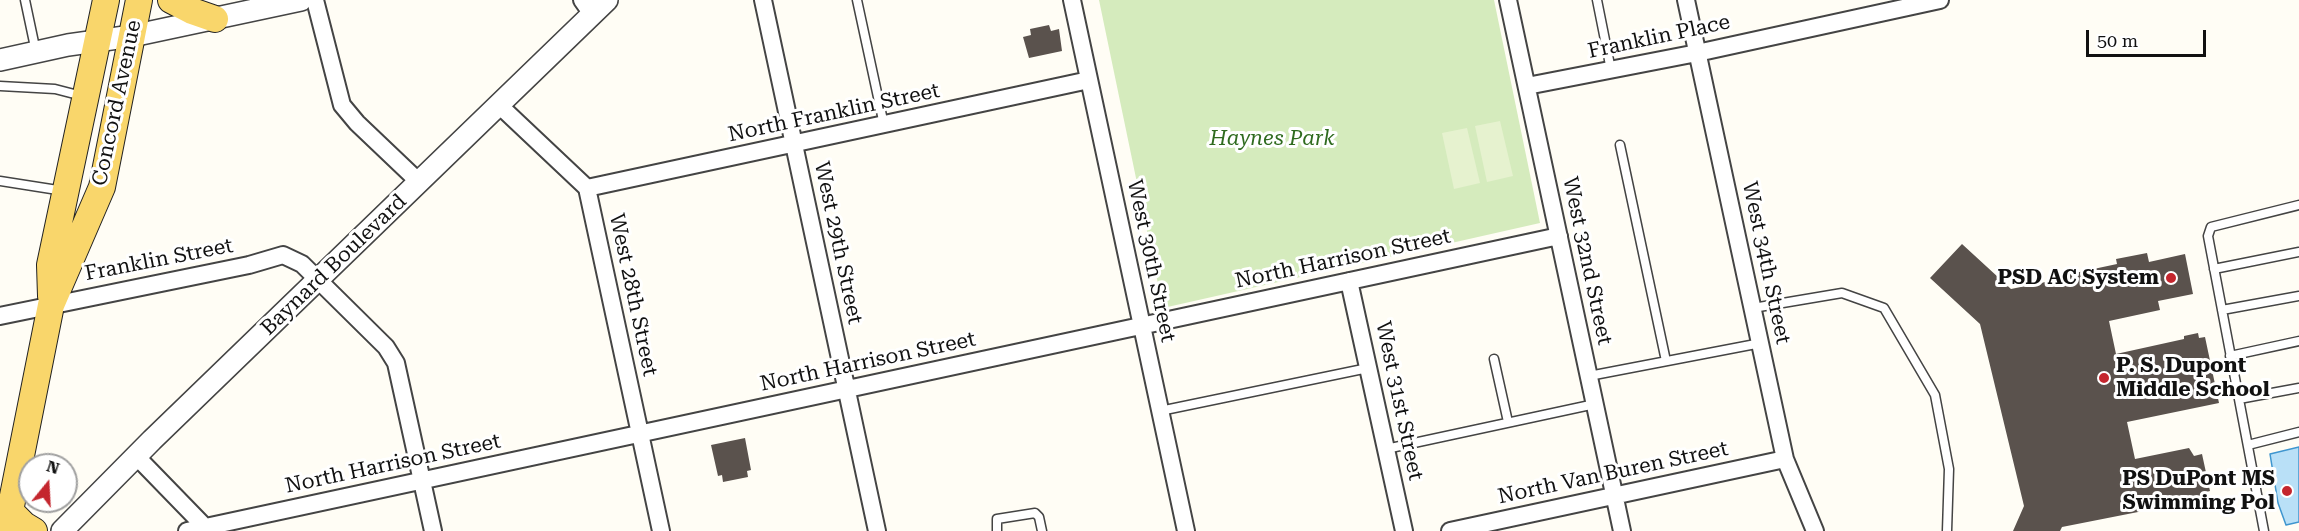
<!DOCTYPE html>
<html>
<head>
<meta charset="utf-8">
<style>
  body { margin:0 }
  #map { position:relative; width:2299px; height:531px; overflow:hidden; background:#fffdf5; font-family:"Roboto Serif",serif }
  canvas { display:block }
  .north { position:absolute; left:18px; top:453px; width:60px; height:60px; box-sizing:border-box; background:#fff; border:2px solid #a0a0a0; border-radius:50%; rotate:18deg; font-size:16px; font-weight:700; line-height:24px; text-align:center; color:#111 }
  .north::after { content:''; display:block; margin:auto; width:21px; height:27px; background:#c4262e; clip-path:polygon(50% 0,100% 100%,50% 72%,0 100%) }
  .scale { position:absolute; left:2086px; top:30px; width:120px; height:27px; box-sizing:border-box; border:3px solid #111; border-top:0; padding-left:8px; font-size:18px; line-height:21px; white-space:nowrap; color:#111; -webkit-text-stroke:4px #fff; paint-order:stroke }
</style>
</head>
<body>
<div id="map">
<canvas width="2299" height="531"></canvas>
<div class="north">N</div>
<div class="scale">50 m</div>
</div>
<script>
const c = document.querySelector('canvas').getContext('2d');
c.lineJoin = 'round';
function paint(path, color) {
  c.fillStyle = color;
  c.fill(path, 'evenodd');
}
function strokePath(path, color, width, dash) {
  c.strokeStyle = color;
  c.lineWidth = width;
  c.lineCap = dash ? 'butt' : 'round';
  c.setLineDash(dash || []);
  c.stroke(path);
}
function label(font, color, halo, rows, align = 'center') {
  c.font = font + ' "Roboto Serif",serif';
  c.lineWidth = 6;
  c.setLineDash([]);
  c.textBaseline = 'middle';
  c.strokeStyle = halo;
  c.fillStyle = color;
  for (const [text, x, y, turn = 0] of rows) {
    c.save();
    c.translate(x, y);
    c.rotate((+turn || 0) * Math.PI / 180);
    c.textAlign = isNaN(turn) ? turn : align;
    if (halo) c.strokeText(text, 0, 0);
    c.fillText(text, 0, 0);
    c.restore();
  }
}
const green = new Path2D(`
  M1099 0H1494L1540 223 1163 308Z`);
const pitch = new Path2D(`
  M1500 121 1513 176 1487 182 1475 126Z
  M1467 128 1480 183 1454 189 1442 133Z`);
const water = new Path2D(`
  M2299 447V522L2286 525 2278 503 2270 454Z`);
const building = new Path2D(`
  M1049 25 1051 31 1059 29 1062 51 1029 58 1023 37 1031 35 1030 29Z
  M1962 244 2011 289 2070 277V274L2117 264 2116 259 2147 253 2149 262 2185 254 2193 294 2158 301 2160 310 2109 321 2116 354 2184 339V336L2198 333 2199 338 2205 337 2219 403 2127 422 2135 459 2189 448 2194 456 2202 454 2210 491 2202 493 2204 499 2062 527 2060 531H2013L2024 506 1980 324 1930 278Z
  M745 438 751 470 747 471 748 477 723 482 722 475 718 476 711 445Z`);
const service = new Path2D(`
  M25 0 36 52
  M857 0 884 125
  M1597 0 1611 70
  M0 86 55 89 82 96
  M1620 145 1666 361
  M0 181 64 191
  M2214 269 2299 252
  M1753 308 1842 293 1884 308 1935 395 1949 469 1947 531
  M2222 310 2299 296
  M2230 356 2299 341
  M1494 359 1508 422
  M1589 376 1761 343
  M2239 399 2299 388
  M1160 411 1368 368
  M2248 445 2299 432
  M1386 449 1595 404
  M997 531V519L1035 513 1039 517 1042 531
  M2264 531 2208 236 2211 227 2299 205`);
const minor = new Path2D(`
  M315 0 342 105 357 123 419 182
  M582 0 592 14
  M763 0 877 531
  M1072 0 1186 531
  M1508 0 1622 531
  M1686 0 1785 459 1815 531
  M1527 86 1697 53 1940 0
  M499 105 587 188 661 531
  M587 188 1089 80
  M1349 281 1404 531
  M0 316 249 265 283 255 302 264 386 347 396 363 433 531
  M136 456 205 527 206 531
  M187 531 1559 236
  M1450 531 1785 459`);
const tertiary = new Path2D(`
  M0 60 68 45 132 36 301 0
  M62 531 152 440 607 0`);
const primary = new Path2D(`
  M171 0 192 11 215 19
  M51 296 50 265 106 0
  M10 511 24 525 34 531
  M6 531 51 305 102 187 139 0`);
const markers = [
  [2171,278,6,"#c4262e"],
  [2104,378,6,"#c4262e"],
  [2287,491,6,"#c4262e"]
];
const streetNames = [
  ["Franklin Place",1659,37,-12],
  ["Concord Avenue",117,103,-78],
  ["North Franklin Street",834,113,-12],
  ["West 29th Street",838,243,78],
  ["North Harrison Street",1343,259,-12],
  ["Franklin Street",159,260,-11],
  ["West 30th Street",1151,261,78],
  ["West 32nd Street",1587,261,78],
  ["West 34th Street",1766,263,78],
  ["Baynard Boulevard",334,265,-44],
  ["West 28th Street",633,295,78],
  ["North Harrison Street",868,362,-12],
  ["West 31st Street",1399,401,78],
  ["North Harrison Street",393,464,-12],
  ["North Van Buren Street",1613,473,-12]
];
const parkNames = [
  ["Haynes Park",1272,139]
];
const poiNames = [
  ["PSD AC System",2159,278],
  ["P. S. Dupont",2116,366,"left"],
  ["Middle School",2116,390,"left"],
  ["PS DuPont MS",2275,479],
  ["Swimming Pol",2275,503]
];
paint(green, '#d5ebbd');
paint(pitch, '#e6f2cf');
paint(water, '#b9e0f7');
strokePath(water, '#3f96cf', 1.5);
paint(building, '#5a524d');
strokePath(service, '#444', 11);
strokePath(minor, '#444', 20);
strokePath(tertiary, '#444', 24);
strokePath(primary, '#222', 28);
strokePath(service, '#fff', 8);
strokePath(minor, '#fff', 16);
strokePath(tertiary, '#fff', 21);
strokePath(primary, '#f9d66b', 26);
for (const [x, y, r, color] of markers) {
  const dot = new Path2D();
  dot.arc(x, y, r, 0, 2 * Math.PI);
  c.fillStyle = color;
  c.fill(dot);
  strokePath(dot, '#fff', 2);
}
label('21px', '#111', '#fff', streetNames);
label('italic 21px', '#2f6b1f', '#fff', parkNames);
label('bold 21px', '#111', '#fff', poiNames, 'right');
</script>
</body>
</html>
